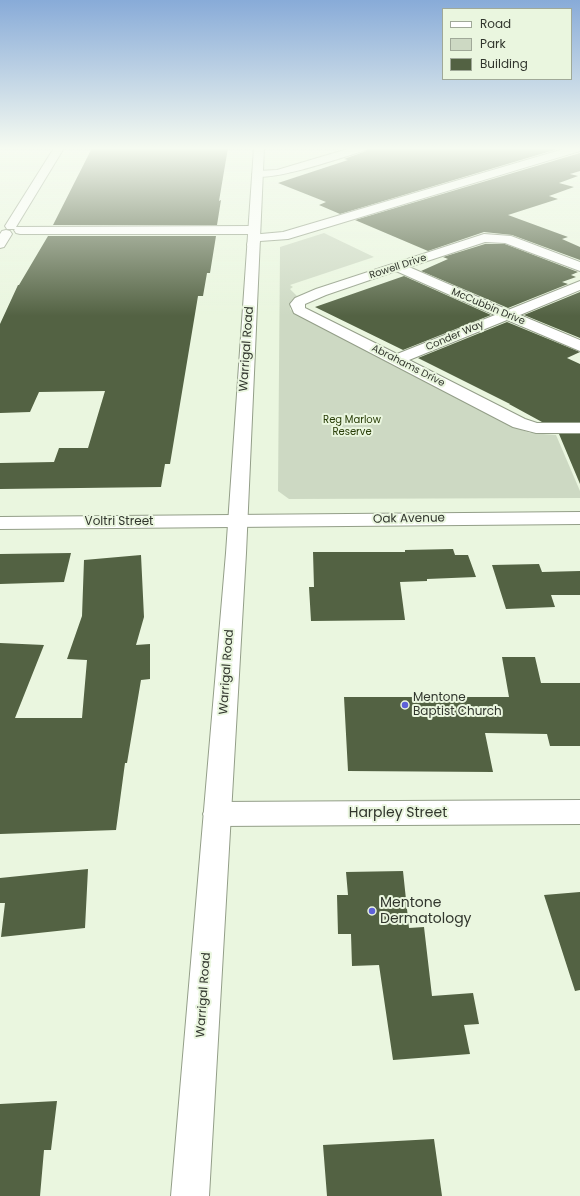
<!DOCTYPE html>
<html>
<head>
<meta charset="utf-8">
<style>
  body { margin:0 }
  #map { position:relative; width:580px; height:1196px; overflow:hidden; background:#eaf6df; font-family:Poppins,sans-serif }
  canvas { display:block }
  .legend { position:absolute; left:442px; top:8px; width:130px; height:72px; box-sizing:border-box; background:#eaf6df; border:1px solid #a0a998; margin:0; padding:5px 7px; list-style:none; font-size:12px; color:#31362d }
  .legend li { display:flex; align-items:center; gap:8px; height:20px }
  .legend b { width:20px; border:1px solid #a0a998 }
</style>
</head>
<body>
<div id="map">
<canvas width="580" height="1196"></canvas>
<ul class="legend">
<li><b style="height:5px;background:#fff"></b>Road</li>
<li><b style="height:11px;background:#cdd9c3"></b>Park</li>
<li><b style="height:11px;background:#536243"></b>Building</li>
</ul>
</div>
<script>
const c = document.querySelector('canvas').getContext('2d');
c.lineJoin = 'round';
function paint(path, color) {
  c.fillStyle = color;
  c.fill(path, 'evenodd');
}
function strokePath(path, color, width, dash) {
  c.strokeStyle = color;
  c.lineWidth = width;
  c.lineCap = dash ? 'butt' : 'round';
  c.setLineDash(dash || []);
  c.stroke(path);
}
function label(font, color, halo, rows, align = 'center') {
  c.font = font + ' Poppins,sans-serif';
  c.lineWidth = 4;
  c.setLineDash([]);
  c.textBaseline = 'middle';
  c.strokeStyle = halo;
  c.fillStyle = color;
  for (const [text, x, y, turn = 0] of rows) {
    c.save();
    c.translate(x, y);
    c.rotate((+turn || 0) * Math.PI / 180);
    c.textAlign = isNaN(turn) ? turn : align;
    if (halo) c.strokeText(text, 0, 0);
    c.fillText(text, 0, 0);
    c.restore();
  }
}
const green = new Path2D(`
  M324 233 374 257 290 285 293 287 290 289 297 296 291 301 290 309 292 311 511 426 530 433 556 435 580 491V498L289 499 278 491 280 247Z`);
const building = new Path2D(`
  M92 148H228L219 201 221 200 217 225H53Z
  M369 148 491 149 561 148 340 214 319 205 326 202 278 183 348 160 344 159 366 151Z
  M580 153V171L570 174 578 176 559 183 574 187 549 196 558 199 508 215 568 237 562 239 580 247V260L512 235 484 232 428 251 355 220Z
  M48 236H216L210 273H207L203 296H198L170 464H165L161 487 0 489V463L54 462 59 448H88L105 391 39 392 30 412 0 413V324L18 285H19Z
  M485 244H505L578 272 571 275 576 277 562 282 568 284 508 308 421 271 448 259 443 257Z
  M404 276 491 315 403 350 315 307Z
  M580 292V338L524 315Z
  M507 322 580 352 567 358 580 364V422H542L509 404H510L418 358Z
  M559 434H580V484Z
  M453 549 455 555H468L476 577 427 579V581L400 582 405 620 311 621 309 587H314L313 552H405V550Z
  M71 553 64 582 0 584V554Z
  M141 555 144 617 136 645 150 644V679L141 680 127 763H125L116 830 0 834V643L44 645 15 718H82L87 660 67 659 82 616 84 560Z
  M539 564 542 572 580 571V595H551L555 607 506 609 492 565Z
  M502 657H535L541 683H580V746H550L547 734 485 733 493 772 348 771 344 697H509Z
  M88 869 85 928 1 937 5 903H0V878Z
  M403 871 409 928 424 927 432 996 473 993 479 1024 464 1025 470 1054 393 1060 379 965 352 966 351 934H338L337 895H348L346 872Z
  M580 892V990L575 991 544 895Z
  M57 1101 51 1150H44L40 1196H0V1104Z
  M434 1139 442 1196H327L323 1145Z`);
const minor = new Path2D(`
  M54 148H64L16 227 254 226 258 227 260 230 258 233 254 234H20L16 233 14 230 15 229H7L5 226Z
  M351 148H368L366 150C349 155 262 186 252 174L257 171 277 170Z
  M567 148H580V151L288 239 260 241 257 248H249L247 245 250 235 283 232Z
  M6 230 10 231 12 234 4 247 0 248V234L2 231Z
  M484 234 511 236 580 262V271L505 243 485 242 409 267 508 310 580 281V290L520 315 580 340V351L507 320 409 360 525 419 537 423H580V433H536L513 427 294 313 290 304 295 298 316 289ZM396 271 495 315 397 354 305 308V304L326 295Z
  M580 512V524L0 529V517Z
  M580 800V824L217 826 207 822 203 814 207 806 217 802Z`);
const trunk = new Path2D(`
  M254 148H264L246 553 209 1196H171L226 553Z`);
const markers = [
  [405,705,4,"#5f61d9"],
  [372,911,4,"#5f61d9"]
];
const farStreetnames = [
  ["Rowell Drive",398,267,-18],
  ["McCubbin Drive",488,307,23],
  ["Conder Way",455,336,-23],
  ["Abrahams Drive",408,366,27]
];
const farParknames = [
  ["Reg Marlow",352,420],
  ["Reserve",352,432]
];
const streetNames = [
  ["Warrigal Road",247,349,-86],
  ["Oak Avenue",409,519,-1],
  ["Voltri Street",119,522],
  ["Warrigal Road",227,672,-86],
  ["Warrigal Road",204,995,-86]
];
const poiNames = [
  ["Mentone",413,698],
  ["Baptist Church",413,712]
];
const nearStreetnames = [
  ["Harpley Street",398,813]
];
const nearPoinames = [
  ["Mentone",380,903],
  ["Dermatology",380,919]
];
paint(green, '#cdd9c3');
paint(building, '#536243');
strokePath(minor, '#939e88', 2);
strokePath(trunk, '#939e88', 2);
paint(minor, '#fff');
paint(trunk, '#fff');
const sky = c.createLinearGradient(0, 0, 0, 316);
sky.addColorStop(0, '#88abd8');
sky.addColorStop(0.47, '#f6fbf1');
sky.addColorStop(1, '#f6fbf100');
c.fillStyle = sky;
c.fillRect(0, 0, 580, 316);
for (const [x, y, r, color] of markers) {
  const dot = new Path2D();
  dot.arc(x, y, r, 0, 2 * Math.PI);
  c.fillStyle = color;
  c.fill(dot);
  strokePath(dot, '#eaf6df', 1.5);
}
label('10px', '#31362d', '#eaf6df', farStreetnames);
label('10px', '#283d07', '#eaf6df', farParknames);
label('12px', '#31362d', '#eaf6df', streetNames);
label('12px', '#31362d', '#eaf6df', poiNames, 'left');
label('14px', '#31362d', '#eaf6df', nearStreetnames);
label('14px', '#31362d', '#eaf6df', nearPoinames, 'left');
</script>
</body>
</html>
